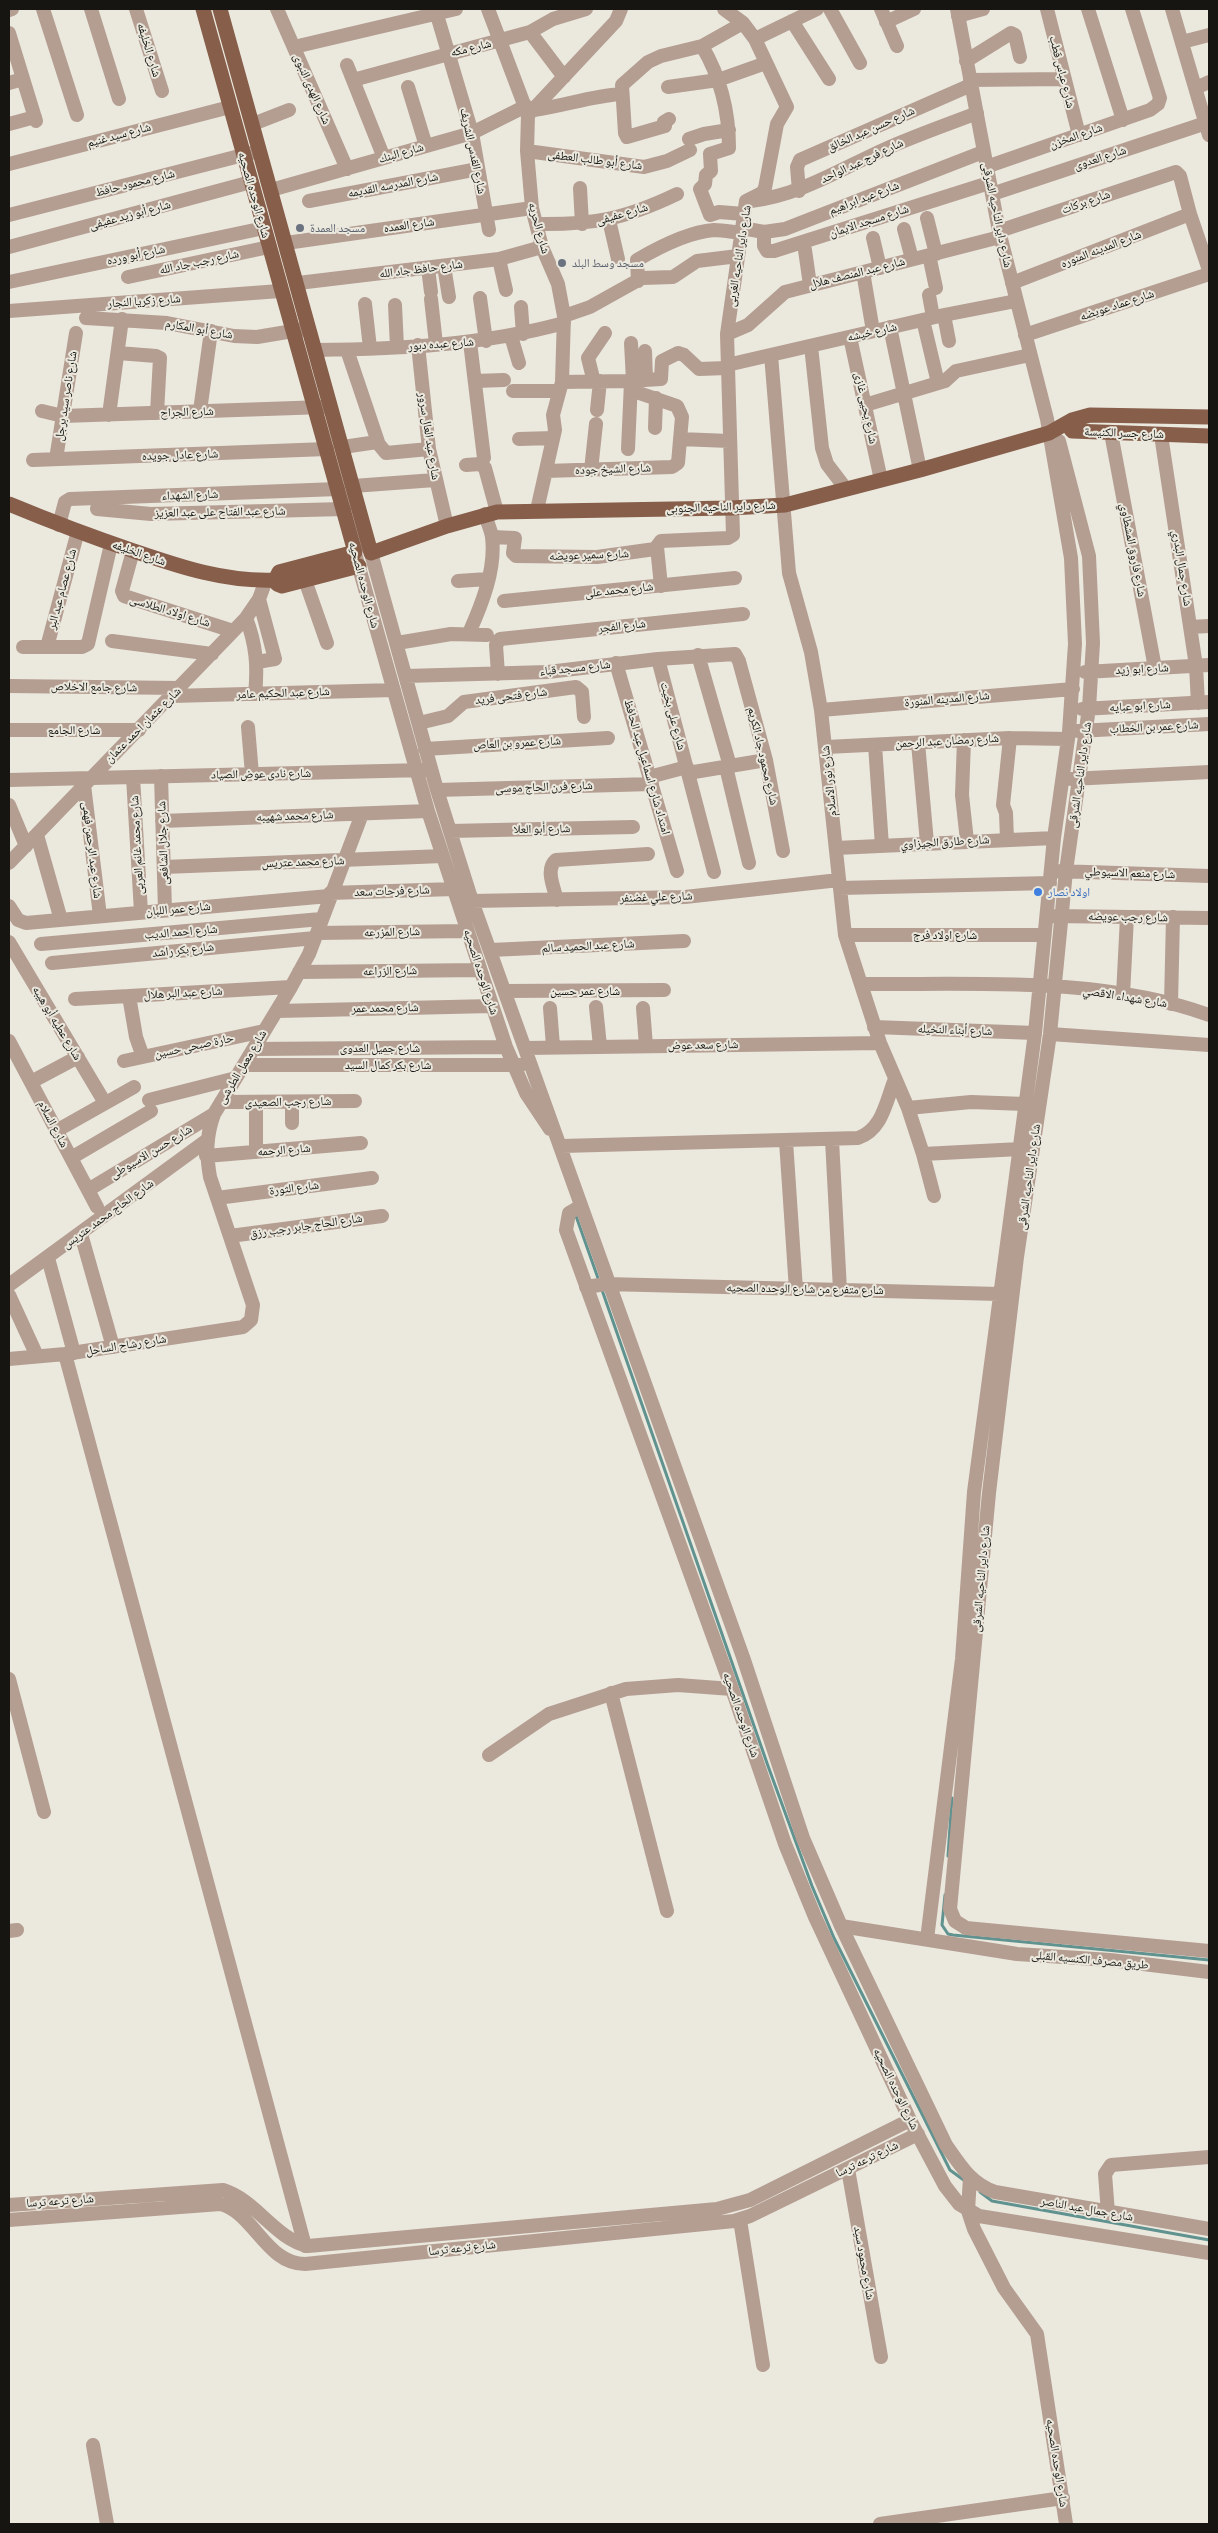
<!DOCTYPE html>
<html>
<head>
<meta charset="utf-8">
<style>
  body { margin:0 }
  #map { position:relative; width:1218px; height:2533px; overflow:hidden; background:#ebe8de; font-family:"Crimson Pro",serif }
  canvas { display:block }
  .frame { position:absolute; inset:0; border:10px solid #161511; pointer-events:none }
</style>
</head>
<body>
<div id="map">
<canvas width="1218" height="2533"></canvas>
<div class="frame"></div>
</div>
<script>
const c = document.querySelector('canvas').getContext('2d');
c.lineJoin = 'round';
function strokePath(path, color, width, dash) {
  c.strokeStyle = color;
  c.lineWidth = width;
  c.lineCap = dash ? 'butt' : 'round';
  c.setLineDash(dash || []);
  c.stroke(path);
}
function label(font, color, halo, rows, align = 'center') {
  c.font = font + ' "Crimson Pro","Noto Naskh Arabic",serif';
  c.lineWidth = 4;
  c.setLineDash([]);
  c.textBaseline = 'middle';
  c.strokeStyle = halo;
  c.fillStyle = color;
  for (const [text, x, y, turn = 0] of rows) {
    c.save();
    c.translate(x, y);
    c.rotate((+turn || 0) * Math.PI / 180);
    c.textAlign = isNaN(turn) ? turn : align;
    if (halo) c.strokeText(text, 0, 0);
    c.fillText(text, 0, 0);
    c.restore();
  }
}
const stream = new Path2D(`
  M576 1216 599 1281
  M602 1290 768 1766 812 1886 834 1938 950 2170 965 2181
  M948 1856 952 1798
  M945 1895 942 1925 948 1934 953 1935 1209 1960
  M980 2192 992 2201 1209 2240`);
const minor = new Path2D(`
  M43 9 77 115
  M91 9 119 99
  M136 9 162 91
  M277 9 347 169
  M488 9 528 115 527 151 532 208 542 247 558 284 564 316 562 382 553 415 555 430 537 510
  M830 9 860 63
  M881 9 897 46
  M1047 9 1079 135
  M1088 9 1123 120
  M1172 9 1209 135
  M9 10 12 9
  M437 15 472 133 489 230
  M958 16 983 9
  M792 21 829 79
  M886 22 914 9
  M530 32 564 77
  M9 33 36 121
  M755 39 817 9
  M1182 42 1209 35
  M702 46C721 78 729 111 729 148L710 154 711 171 706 175 705 184 700 189 710 215 719 212 744 214
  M294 47 456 9
  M966 61 1011 33 1015 35 1020 57
  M347 65 384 158
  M353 80 530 32 553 19 586 9
  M970 80 1063 79
  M9 83 23 79
  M408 87 426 146
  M668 87 718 80 766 63
  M1196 88 1209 82
  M534 110C564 106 591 96 621 94
  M528 115 616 21 621 9
  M669 119 664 122 665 126 627 137 625 133 622 85 648 62 661 56 702 46 743 23
  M9 124 35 117
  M253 124 289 110
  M689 139 704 134 729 130
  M527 151 644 167 667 161 690 150
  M9 164 230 107
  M986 167 1150 110 1158 104 1160 98 1132 9
  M580 188 582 224
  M271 190 472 133 526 106
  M799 191 797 167 800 160 971 85
  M992 194 1209 122
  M309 201 478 169
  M751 201C800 195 839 170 883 150 914 136 946 125 977 113
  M9 215 255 152
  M927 218 936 254
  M609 220 618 259
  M536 224C593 225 625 219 677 194
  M742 228 764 232 785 229 983 152
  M904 229 912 259
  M999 231 1176 172 1180 176 1190 214 1209 270
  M764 232V246L767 251H774L989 183
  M873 238 880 268
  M286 243 532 208
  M9 247 251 182
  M805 250 810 285
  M929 255 936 288
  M499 259 506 290
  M444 266 449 297
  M428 268 431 292
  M863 272 873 331
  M128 277 269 247
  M638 281 637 260C659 247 688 232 714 230 723 230 732 232 741 233
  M9 282 264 228
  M298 283 499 259 542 247
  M1012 283 1190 214
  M929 295 933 317
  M480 298 486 341
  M431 299 436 344
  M365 304 370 348
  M395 305 397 347
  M521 307 523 334
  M9 311 280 291
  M944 315 949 341
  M564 316 590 307 642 278 673 277 697 261 738 256
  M86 318 167 323 234 336 257 337 305 329
  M923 320 938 383
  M890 327 920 470
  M727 334 748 325 785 292 1000 237
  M1025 335 1209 274
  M511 336 519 363
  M850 337 881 480
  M470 342 484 458
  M631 343 633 381
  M418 345 429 449 447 526
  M811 346 822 448 827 464 846 489
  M316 350C400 349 484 345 564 323
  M347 350 378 442
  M645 351 646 380
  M118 353 156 356 160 358 157 413
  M771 355 789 573 811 652 821 710 845 935 880 1043 908 1108 923 1154 934 1196
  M727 365 944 315 1016 301
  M475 381 504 380
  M628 381 661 379 662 361 678 353 684 355 699 369 727 368
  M594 382 588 358 605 333
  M513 391H559
  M865 405 945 381 956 371 1030 355
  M597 410 600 381
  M42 411 63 416 324 407
  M200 411 211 331
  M109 415 122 319
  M655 428 656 398
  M1111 433 1155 668
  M1161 435 1196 666 1198 703
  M519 439 553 438
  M680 439 729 441
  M1059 441 1089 556 1093 643 1089 708 1066 871 1050 1034 1017 1257 989 1493 950 1909 955 1921 966 1928 1209 1951
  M343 447 377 442 386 453 429 449
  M628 449 631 382
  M56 459 76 333
  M33 460 327 449
  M466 465 480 464 485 468 497 512
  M591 470 596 424
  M546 471 672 467 678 463 682 417 677 406 639 393 628 381 562 382
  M353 486 435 480
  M97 509 151 514 344 509
  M59 525 65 502 70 499 338 489
  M492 537 515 538 513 553 516 556 597 557 655 549 661 541 728 538 733 535 727 334 746 201 762 193 765 188 777 124 787 107 755 39 743 23 724 9
  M657 547 661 586
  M133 551 122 591 124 596 233 631
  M371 553 437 790 472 901 743 1657 803 1838 841 1926 946 2145C960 2165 971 2184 995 2192L1209 2229
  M356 557 428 811 506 1047 526 1093 550 1129
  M305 580 327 643
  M458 581 488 579
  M504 601 735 578
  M246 618C256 644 258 666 255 694
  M1190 627 1209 626
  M469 633C482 604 496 569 492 537 491 530 487 522 485 514
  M112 641 212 654
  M397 643 451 634 487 635
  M23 647H82L88 644 111 544
  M47 647 78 531
  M698 655 730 766
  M658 659 714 872
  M257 662 275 659 259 599
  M616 663 677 871
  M1085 672 1209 665
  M498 674 496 645 500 639 743 614
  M406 676 548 672 658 659 735 654 739 661 766 760 783 851
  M9 686 180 688
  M172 696 394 690
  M1082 709 1209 702
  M821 710 1073 689
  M419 723 448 716 464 702 576 687 582 692 584 717
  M248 727 252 774
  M9 730H139
  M1078 731 1209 724
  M964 740 962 795 967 841
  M918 743 927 843
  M875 745 882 846
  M826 747 1010 738 1068 739
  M425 749 608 738
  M726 767 749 863
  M688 773 766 760
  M161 776 165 910
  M133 777 141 912
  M649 777 687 767
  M1071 779 1209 772
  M9 780 425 770
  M84 785 100 916
  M437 790 652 784
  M9 805 26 846
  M162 821 428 811
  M450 831 633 827
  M37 835 61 920
  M1007 839 1006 813 1003 805 1010 738
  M836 848 1054 838
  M9 863 246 618 259 599 266 580
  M164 867 443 856
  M1057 871 1209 876
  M840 888 1050 883
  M330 893 454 889
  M557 900C554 888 545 869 556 860L648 854
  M472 901 685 897 839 880
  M9 906 18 920 26 923 329 896
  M1052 916 1209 918
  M317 933 467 931
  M845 935H1044
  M9 942 105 1103
  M41 944 321 919
  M491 950 684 941
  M52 963 315 938
  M299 972 480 970
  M861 984C974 985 1101 976 1209 1015
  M506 991 664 990
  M1123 995 1127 917
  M129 996 136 1037 143 1057
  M75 999 291 987
  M1171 1004 1173 917
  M596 1007 600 1046
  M550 1008 553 1046
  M643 1008 646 1046
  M277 1011 492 1006
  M874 1027 1035 1033
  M1050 1034 1209 1045
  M9 1041 97 1207
  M526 1048 880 1043
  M254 1049 506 1047
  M124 1061 264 1031
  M244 1065H521
  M31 1082 78 1057
  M149 1100 236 1078
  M221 1102 355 1101
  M256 1102V1152
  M292 1102V1123
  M908 1108 971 1102 1025 1104
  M56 1131 134 1087
  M832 1140 840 1290
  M786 1141 796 1290
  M562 1146 858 1138C883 1129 886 1101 895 1079
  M923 1154 1020 1149
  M206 1156 361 1143
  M71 1158 151 1111
  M88 1190 214 1114
  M217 1198 372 1178
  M581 1206 569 1213 566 1230 732 1689 785 1844 815 1917 910 2120 945 2186 959 2204 979 2216 1209 2253
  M81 1234 113 1347
  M230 1236 382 1216
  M48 1258 74 1353
  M9 1285 206 1141
  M586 1287 606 1284 1000 1294
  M9 1295 37 1356
  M65 1354 305 2246
  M9 1359 65 1354 243 1327 251 1320 253 1305 210 1177C206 1154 206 1136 214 1114L291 987 309 954 362 814
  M9 1679 44 1812
  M611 1693 667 1911
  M489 1755 549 1714 626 1689 678 1685 732 1689
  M841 1926 1017 1954 1110 1960 1209 1972
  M9 1931 17 1930
  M927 1939 962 1659 974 1492 1035 1033 1054 838 1069 732 1075 644 1071 558 1047 419 999 231 957 9
  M848 2169 881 2357
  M970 2177 968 2211 974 2229 1004 2288 1037 2334 1066 2524
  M9 2205 223 2190C256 2200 275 2239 308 2246L717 2209 750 2200 910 2120
  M1108 2213 1105 2174 1111 2165 1209 2157
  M9 2220 220 2204C254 2212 266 2264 305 2264L734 2221 750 2216 918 2134
  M740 2220 763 2365
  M93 2445 107 2524
  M880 2524 1063 2498`);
const major = new Path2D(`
  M203 9 355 552 279 572 275 580
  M220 9 371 553 447 526 497 512 731 508 785 505 920 470 1049 433 1072 420 1090 415 1209 417
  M1067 424 1072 431 1209 436
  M9 504C50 521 92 537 134 551 181 567 225 582 275 580
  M275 580 277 584 282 586 359 566`);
const markers = [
  [300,228,5,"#6b7280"],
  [562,263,5,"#6b7280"],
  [1038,892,5,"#3f7fe0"]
];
const streetNames = [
  ["شارع مكه",471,48,-14],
  ["شارع الخليفه",149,50,73],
  ["شارع عباس قطب",1062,72,76],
  ["شارع الهدى النبوى",312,89,66],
  ["شارع حسن عبد الخالق",871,129,-24],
  ["شارع سيد غنيم",119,135,-15],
  ["شارع المخزن",1076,136,-19],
  ["شارع القدس الشريف",473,151,78],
  ["شارع البنك",401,153,-16],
  ["شارع العدوى",1100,158,-18],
  ["شارع أبو طالب العطفى",595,160,7],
  ["شارع فرج عبد الواحد",862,161,-25],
  ["شارع محمود حافظ",135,183,-14],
  ["شارع المدرسه القديمه",393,185,-11],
  ["شارع الوحده الصحيه",254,195,74],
  ["شارع عيد ابراهيم",864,198,-21],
  ["شارع بركات",1086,202,-19],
  ["شارع عفيفى",622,214,-16],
  ["شارع أبو زيد عفيفى",130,215,-15],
  ["شارع داير الناحيه الشرقى",997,215,78],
  ["شارع مسجد الايمان",869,221,-18],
  ["شارع العمده",409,225,-8],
  ["شارع الحريه",539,228,75],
  ["شارع المدينه المنوره",1101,249,-21],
  ["شارع أبو ورده",136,255,-12],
  ["شارع داير الناحيه الغربى",739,256,-81],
  ["شارع رجب جاد الله",199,262,-12],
  ["شارع حافظ جاد الله",421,269,-7],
  ["شارع عبد المنصف هلال",857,273,-14],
  ["شارع زكريا النجار",144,301,-4],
  ["شارع عماد عويضه",1117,305,-18],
  ["شارع أبو المكارم",199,329,10],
  ["شارع خيشه",872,332,-13],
  ["شارع عبده دبور",441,344,-4],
  ["شارع ناصر سيد برجل",66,396,-81],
  ["شارع يحيى غازى",866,408,78],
  ["شارع الجراح",187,412,-2],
  ["شارع جسر الكنيسة",1124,433,2],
  ["شارع عبد العال سرور",429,436,81],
  ["شارع عادل جويده",180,455,-2],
  ["شارع الشيخ جوده",613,469,-2],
  ["شارع الشهداء",190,495,-2],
  ["شارع داير الناحيه الجنوبى",721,507,-2],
  ["شارع عبد الفتاح على عبد العزيز",220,512,-1],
  ["شارع فاروق المشطاوي",1133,550,79],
  ["شارع الخليفه",139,553,19],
  ["شارع سمير عويضه",589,555,-2],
  ["شارع جمال البدري",1182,568,81],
  ["شارع الوحده الصحيه",364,585,75],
  ["شارع عصام عبد البر",62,589,-75],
  ["شارع محمد على",619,590,-6],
  ["شارع اولاد الطلاسى",170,611,17],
  ["شارع الفجر",622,626,-6],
  ["شارع مسجد قباء",575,668,-6],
  ["شارع ابو زيد",1142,669,-3],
  ["شارع جامع الاخلاص",94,687,1],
  ["شارع عبد الحكيم عامر",283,693,-2],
  ["شارع فتحى فريد",511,696,-7],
  ["شارع المدينه المنورة",947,699,-5],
  ["شارع ابو عبايه",1140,706,-3],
  ["شارع على بخيت",673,716,75],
  ["شارع عثمان احمد عثمان",143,725,-45],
  ["شارع عمر بن الخطاب",1154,727,-3],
  ["شارع الجامع",74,730],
  ["شارع رمضان عبد الرحمن",947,741,-3],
  ["شارع عمرو بن العاص",517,743,-3],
  ["شارع محمود جاد الكريم",763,756,77],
  ["امتداد شارع اسماعيل عبد الحافظ",647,767,74],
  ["شارع نادى عوض الصياد",261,774,-1],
  ["شارع داير الناحيه الشرقى",1080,775,-82],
  ["شارع نور الاسلام",829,781,-96],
  ["شارع فرن الحاج موسى",544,787,-2],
  ["شارع محمد شهيبه",295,816,-2],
  ["شارع أبو العلا",542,829,-1],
  ["شارع طارق الجيزاوي",945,842,-3],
  ["شارع جلال الشافعى",163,843,-92],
  ["شارع محمد غانم العربى",137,845,-93],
  ["شارع عبد الرحمن فهمى",92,850,83],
  ["شارع محمد عتريس",303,862,-2],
  ["شارع منعم الاسيوطي",1130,873,2],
  ["شارع فرحات سعد",392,891,-2],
  ["شارع علي غضنفر",656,897,-2],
  ["شارع عمر اللبان",178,909,-5],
  ["شارع رجب عويضه",1128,917,1],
  ["شارع احمد الديب",181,932,-5],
  ["شارع المزرعه",392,932,-1],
  ["شارع اولاد فرج",945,935],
  ["شارع عبد الحميد سالم",588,946,-3],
  ["شارع بكر راشد",183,950,-6],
  ["شارع الزراعه",390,971,-1],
  ["شارع الوحده الصحيه",481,972,72],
  ["شارع عمر حسين",585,991],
  ["شارع عبد البر هلال",183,993,-3],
  ["شارع شهداء الاقصي",1125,997,9],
  ["شارع محمد عمر",385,1008,-1],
  ["شارع عطيه أبو هيبه",57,1023,59],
  ["شارع أبناء النخيله",955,1030,2],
  ["شارع سعد عوض",703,1045,-1],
  ["حارة صبحى حسين",194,1046,-12],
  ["شارع جميل العدوى",380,1048],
  ["شارع بكر كمال السيد",388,1065],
  ["شارع معمل الطرشى",242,1067,-59],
  ["شارع رجب الصعيدى",288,1102,-1],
  ["شارع السلام",53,1124,62],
  ["شارع الرحمه",284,1150,-4],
  ["شارع حسن الاسيوطى",151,1152,-31],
  ["شارع داير الناحيه الشرقى",1029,1177,-82],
  ["شارع الثورة",294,1188,-7],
  ["شارع الحاج محمد عتريس",108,1214,-36],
  ["شارع الحاج جابر رجب رزق",306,1226,-8],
  ["شارع متفرع من شارع الوحده الصحيه",805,1289,1],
  ["شارع رشاح الساحل",126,1345,-9],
  ["شارع داير الناحيه الشرقى",981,1579,-85],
  ["شارع الوحده الصحيه",741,1715,71],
  ["طريق مصرف الكنسيه القبلى",1090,1960,5],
  ["شارع الوحده الصحيه",896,2089,64],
  ["شارع ترعه ترسا",867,2159,-26],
  ["شارع ترعه ترسا",60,2201,-4],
  ["شارع جمال عبد الناصر",1087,2209,10],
  ["شارع ترعه ترسا",462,2248,-6],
  ["شارع محمود سيد",864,2263,80],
  ["شارع الوحده الصحيه",1057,2463,81]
];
const worshipNames = [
  ["مسجد العمدة",310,228],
  ["مسجد وسط البلد",572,263]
];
const shopNames = [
  ["اولاد نصار",1048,892]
];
strokePath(stream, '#609290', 3);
strokePath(minor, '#b49d91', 14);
strokePath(major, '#865e4a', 15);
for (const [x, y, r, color] of markers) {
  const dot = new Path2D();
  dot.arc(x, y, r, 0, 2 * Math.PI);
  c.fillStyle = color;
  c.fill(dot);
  strokePath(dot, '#ebe8de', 2);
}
label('12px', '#161511', '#ebe8de', streetNames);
label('12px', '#5b616d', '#ebe8de', worshipNames, 'left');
label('12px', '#366cbe', '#ebe8de', shopNames, 'left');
</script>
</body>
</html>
